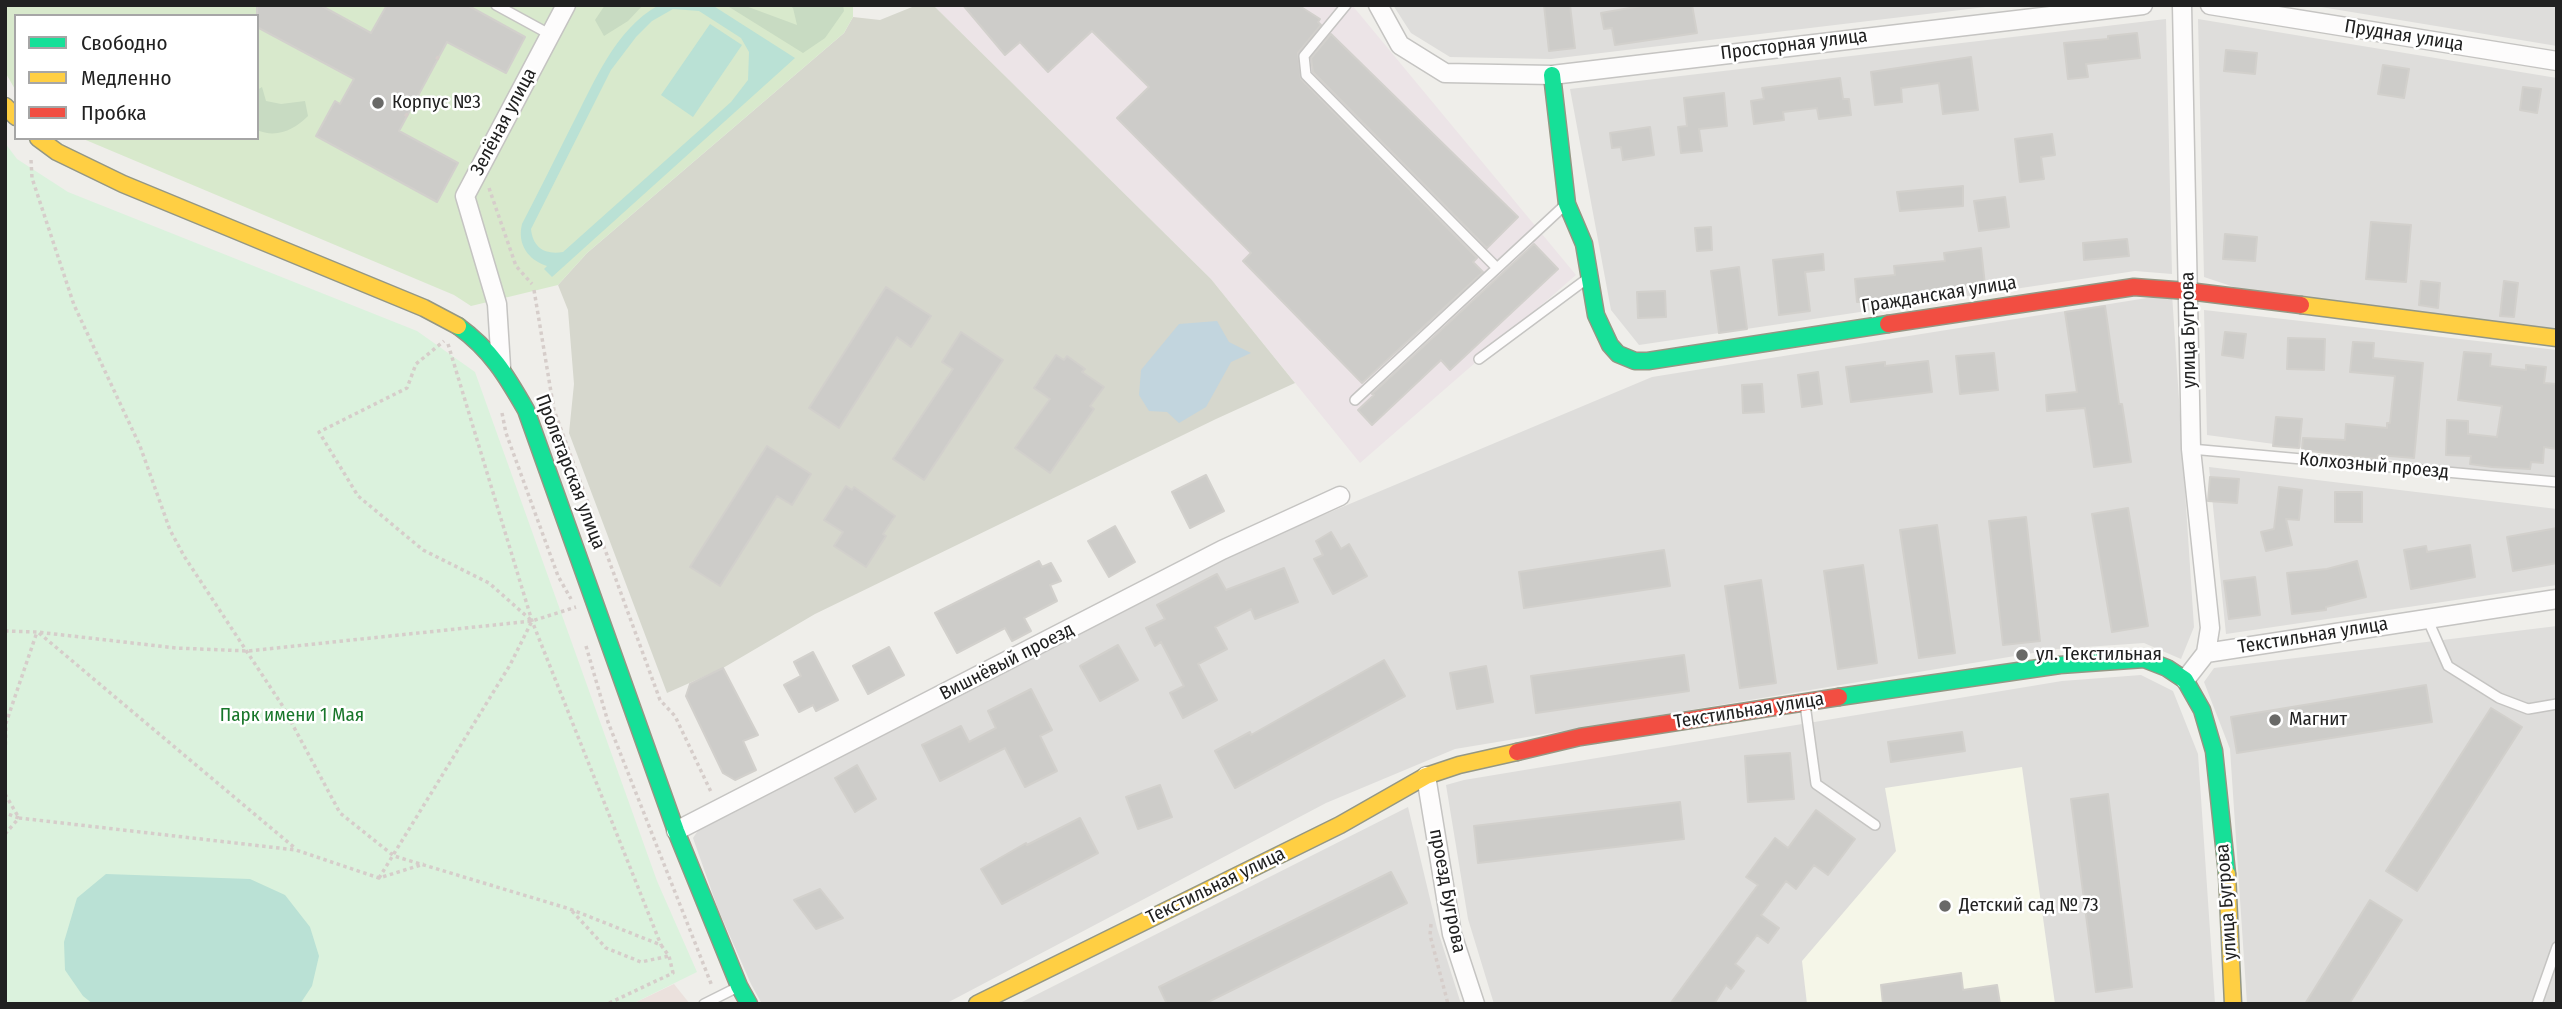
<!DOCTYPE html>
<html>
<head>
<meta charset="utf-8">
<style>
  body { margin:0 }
  #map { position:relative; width:2562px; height:1009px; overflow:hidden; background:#efeeea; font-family:"Fira Sans Condensed",sans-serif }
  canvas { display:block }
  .frame { position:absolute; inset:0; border:7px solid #212121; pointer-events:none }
  .legend { position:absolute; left:14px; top:14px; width:245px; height:126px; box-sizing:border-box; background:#fff; border:2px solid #a6a6a6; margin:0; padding:9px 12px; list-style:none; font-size:21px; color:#212121 }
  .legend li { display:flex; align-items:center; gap:14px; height:35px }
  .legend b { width:35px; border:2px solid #a6a6a6 }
</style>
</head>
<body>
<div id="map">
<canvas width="2562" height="1009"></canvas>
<div class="frame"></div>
<ul class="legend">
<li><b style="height:9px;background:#16e098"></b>Свободно</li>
<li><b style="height:9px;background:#ffcf43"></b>Медленно</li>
<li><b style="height:9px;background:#f24e42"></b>Пробка</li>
</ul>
</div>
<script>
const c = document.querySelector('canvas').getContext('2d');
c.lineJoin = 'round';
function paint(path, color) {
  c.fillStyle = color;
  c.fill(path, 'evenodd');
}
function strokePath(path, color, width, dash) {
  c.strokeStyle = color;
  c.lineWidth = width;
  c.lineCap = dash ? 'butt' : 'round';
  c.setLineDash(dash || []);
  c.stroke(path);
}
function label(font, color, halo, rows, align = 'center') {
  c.font = font + ' "Fira Sans Condensed",sans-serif';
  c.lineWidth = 5;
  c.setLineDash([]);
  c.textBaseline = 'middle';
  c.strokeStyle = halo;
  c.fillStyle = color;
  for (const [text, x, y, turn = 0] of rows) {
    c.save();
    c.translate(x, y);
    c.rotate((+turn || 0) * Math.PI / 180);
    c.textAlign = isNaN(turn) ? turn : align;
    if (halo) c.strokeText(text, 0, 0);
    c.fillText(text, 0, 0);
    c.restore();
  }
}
const residential = new Path2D(`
  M1393 5H2002L1551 59 1450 57 1411 33Z
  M2309 5H2557V46Z
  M2166 19 2172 274 2135 271 1639 345 1611 310 1570 89Z
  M2198 19 2557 78V330L2273 300 2204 277Z
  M2172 294 2194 627 2181 659 2144 643 2057 649 1455 749 1326 803 945 1004H762L751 984 718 909 693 838 701 826 1259 542 1652 377Z
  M2204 310 2557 350V482L2207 435Z
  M2209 467 2557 509V585L2226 634Z
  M2557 626V1004H2247L2230 749 2204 682 2214 668Z
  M2141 675 2173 691 2198 754 2215 1004H1494L1468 919 1446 785 1464 780 2062 681Z
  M1408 807 1437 928 1461 1004H1018Z`);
const commercial = new Path2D(`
  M674 984 690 1004H632Z`);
const industrial = new Path2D(`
  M933 5H1352L1576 275 1360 463 1211 279Z`);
const education = new Path2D(`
  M2022 767 2055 1004H1807L1802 961 1896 851 1885 788Z`);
const construction = new Path2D(`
  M917 5H933L1211 279 1295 383 1216 419 815 614 723 668 667 693 569 433 574 384 568 310 558 285 587 253 844 33 853 17 880 20Z`);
const grass = new Path2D(`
  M5 5H853V17L844 33 587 253 558 285 471 306 454 295 81 138H257V16H16V91L5 72Z`);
const forest = new Path2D(`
  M605 5H643L628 21 604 36 595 20Z
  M726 5H743L797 25 793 8 789 5H843L844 11 825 38 803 53Z
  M262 87 266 101 281 104 305 101 308 116C295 129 277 139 257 130V90Z`);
const park = new Path2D(`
  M5 143 17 159 68 192 417 331 475 372 657 881 697 972 632 1004H5Z`);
const pitch = new Path2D(`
  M659 5H712L795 58 552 277 544 269 547 266C528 260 517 244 522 224 539 191 555 159 571 127 594 83 614 30 659 5ZM673 9 699 11 741 38 749 52 748 80 731 102 563 252C545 255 533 248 531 229L611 70 636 37 652 21Z
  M710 24 742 45 693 117 661 95Z
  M106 874 250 879 285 895 310 927 319 956 312 986 300 1004H93L83 996 65 970 64 942 77 898Z`);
const water = new Path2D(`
  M1217 321 1229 342 1251 353 1231 362 1206 407 1179 423 1167 412 1149 411 1139 395 1141 370 1179 324Z`);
const building = new Path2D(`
  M257 5H320L371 33 387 5H467L525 37 506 73 447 42 399 131 458 163 437 202 316 136 335 101 340 104 354 79 257 27Z
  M963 5H1298L1320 19 1318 22 1321 25 1298 53 1301 79 1477 258 1473 262 1483 272 1362 383 1243 261 1251 253 1117 118 1149 87 1092 31 1048 72 1020 42 1005 55Z
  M1544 5H1570L1575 48 1549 51Z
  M1647 5H1692L1697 33 1615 45 1612 28 1604 29 1601 13Z
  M2137 33 2140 58 2086 64 2088 77 2068 79 2064 43 2108 39V36Z
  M1331 34 1518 217 1487 248 1313 72 1311 58Z
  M2226 50 2257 53 2255 74 2224 71Z
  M1971 57 1978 110 1943 114 1939 83 1901 88 1902 102 1875 105 1871 72Z
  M2383 65 2409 69 2404 98 2378 94Z
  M1840 78 1843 99H1849L1851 115 1819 119 1817 108 1783 112 1784 120 1754 124 1751 101 1764 99 1762 88Z
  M2523 87 2541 89 2537 113 2520 110Z
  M1724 93 1727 126 1699 129 1702 151 1681 153 1678 127 1687 126 1684 98Z
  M1650 127 1654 155 1623 160 1621 147 1612 148 1610 133Z
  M2052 134 2055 155 2041 157 2044 179 2020 182 2015 139Z
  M1963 186V206L1900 211 1897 192Z
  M2005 197 2009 227 1979 231 1974 201Z
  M2371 222 2411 225 2406 282 2366 279Z
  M1711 227 1712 250 1697 251 1695 228Z
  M2225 234 2257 237 2255 261 2223 259Z
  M2127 239 2129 256 2084 260 2083 243Z
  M1534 244 1558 269 1450 370 1441 360 1372 425 1358 410 1374 395 1372 394Z
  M1981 248 1985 285 1929 291V296L1857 302 1855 279 1895 275 1894 266 1945 261 1944 253Z
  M1823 254 1824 270 1805 272 1810 311 1779 315 1773 260Z
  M1739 267 1747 329 1719 333 1711 271Z
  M2421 281 2440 283 2438 308 2419 305Z
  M2504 281 2518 283 2514 317 2500 316Z
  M886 287 931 316 911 347 897 337 839 428 809 408Z
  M1665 291 1666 317 1638 318 1637 292Z
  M2105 306 2119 404H2122L2131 462 2094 467 2085 408 2047 411 2046 395 2077 392 2065 312Z
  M961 332 1003 360 924 480 893 459 953 369 942 362Z
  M2225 332 2246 334 2243 358 2222 355Z
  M2288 338 2325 339 2324 370 2287 369Z
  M2353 342 2374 343 2373 358 2423 363 2414 458 2378 455 2377 459 2302 450 2303 438 2345 440 2346 424 2387 428V423H2390L2395 376 2350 372Z
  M2464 352 2491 354 2490 366 2526 370V365L2546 367 2544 383 2557 384V449L2544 447 2543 463 2531 462 2530 469 2492 467 2470 464 2471 456 2446 455 2447 420 2468 421V434L2497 437 2502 406 2458 400Z
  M1994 353 1998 390 1960 394 1956 356Z
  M1056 355 1064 360 1067 356 1085 369 1082 372 1104 387 1090 406 1094 409 1050 473 1015 448 1050 399 1034 388Z
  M1928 361 1932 392 1851 402 1846 367 1885 362V366Z
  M1818 372 1822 404 1802 407 1798 375Z
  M1762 384 1764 412 1743 413 1742 385Z
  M2276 417 2302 419 2299 448 2273 446Z
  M767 446 811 474 792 505 777 496 720 586 690 567Z
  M1206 475 1224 511 1190 528 1172 492Z
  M2210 477 2239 479 2237 503 2208 501Z
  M846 486 852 490 854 487 895 516 883 534 886 536 866 567 834 546 843 532 824 520Z
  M2279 487 2302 490 2299 520 2286 519 2292 545 2266 551 2261 532 2274 529Z
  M2335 492H2362V522H2335Z
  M2128 508 2148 626 2112 632 2092 514Z
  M2026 517 2040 641 2003 645 1989 521Z
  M1937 525 1955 653 1919 658 1900 530Z
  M1115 526 1135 562 1109 577 1088 541Z
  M2557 528V563L2513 571 2507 537Z
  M1331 532 1341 549 1349 544 1367 576 1333 594 1314 559 1323 555 1316 541Z
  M2470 545 2475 577 2411 589 2404 550 2426 546 2427 552Z
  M1664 550 1670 586 1524 608 1519 572Z
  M1039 561 1042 567 1051 563 1061 581 1050 585 1057 601 1024 618 1031 631 1012 641 1005 628 957 653 935 613Z
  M2357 561 2366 597 2326 607V610L2292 614 2287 573 2327 569Z
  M1863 565 1877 663 1838 669 1824 571Z
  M1284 568 1298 602 1255 619 1251 609 1215 627 1227 649 1198 664 1217 700 1183 718 1170 693 1184 686 1161 642 1155 646 1146 628 1165 619 1157 605 1217 574 1226 590Z
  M2255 577 2260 615 2229 619 2224 581Z
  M1761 580 1776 683 1740 688 1725 586Z
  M1118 645 1138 680 1100 701 1080 666Z
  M889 647 904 675 868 694 853 666Z
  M813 652 838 700 816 711 813 705 799 712 784 685 801 676 794 662Z
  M1684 655 1689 691 1536 713 1531 676Z
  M1384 660 1405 696 1235 788 1215 751 1250 732 1251 735Z
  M1486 666 1493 702 1457 709 1450 673Z
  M723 668 758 735 743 741 756 770 735 780 723 773 686 696 690 684Z
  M2426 685 2432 722 2237 753 2231 717Z
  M1031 689 1052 730 1040 736 1057 771 1025 787 1005 748 940 781 922 745 961 726 969 742 996 728 988 711Z
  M2491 708 2522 727 2417 891 2386 871Z
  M1962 732 1965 751 1891 762 1888 742Z
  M1790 753 1794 799 1748 802 1745 756Z
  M857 765 876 799 855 812 835 778Z
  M1160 785 1172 817 1138 829 1126 797Z
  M2108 794 2132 987 2096 992 2071 799Z
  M1680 802 1684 839 1478 863 1474 826Z
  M1816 810 1855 839 1828 875 1814 865 1796 889 1786 881 1761 915 1779 928 1768 943 1757 935 1735 964 1744 971 1731 989 1726 985 1714 1004H1670L1758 885 1746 877 1775 838 1788 848Z
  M1080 818 1098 853 1002 904 981 869 1026 843 1027 845Z
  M1391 872 1407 903 1204 1004H1167L1159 987Z
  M820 889 843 918 816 929 794 900Z
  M2370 900 2402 920 2349 1004H2305Z
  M1961 973 1963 990 1997 985 2000 1004H1883L1881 985Z`);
const path = new Path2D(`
  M436 57 442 60
  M405 114 411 118
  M31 160 32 178 74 305 140 446 170 530 184 556 282 705 340 813 394 856 570 909 661 945 669 956 673 973 607 1004
  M489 188 516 266 532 284
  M534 290 554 410 660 700 675 716 712 794
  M448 344 532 621 661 945
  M502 413 506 433 558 576 571 599
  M5 631 37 632 176 648 248 651 532 621 576 607
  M39 633 296 849
  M586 646 608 722 712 986
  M5 759 6 723 37 632
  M5 794 19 818 5 813
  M5 834 19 818 296 850 379 878 424 864
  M379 878 510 665 532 621 489 583 423 550 358 496 319 432 407 388 416 364 444 341
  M572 911 606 948 641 962 669 956
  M1431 924 1430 935 1448 1004`);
const lane = new Path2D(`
  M496 5 551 35
  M1346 5 1304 56 1306 75 1497 268
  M1479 359 1588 278
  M1355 400 1565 205
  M2191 449 2557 482
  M2427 618 2448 666 2499 698 2528 709 2557 704
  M1805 704 1816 784 1875 825
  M704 1004 738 987
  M2537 1004 2557 947`);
const street = new Path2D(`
  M1378 5 1400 45 1445 73 1552 75 2143 5
  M2182 5 2191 449 2210 628 2206 653
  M2210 5 2557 61
  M501 367 497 304 465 196 566 5
  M2185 680 2206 653 2557 599
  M1426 776 1452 934 1475 1004
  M676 831 1222 550 1340 496`);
const fast = new Path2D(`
  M1552 75 1567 204 1584 244 1596 315 1610 345 1618 354 1635 361H1648L1888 324
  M458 326C491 350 506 375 526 410L676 831 739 986 749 1004
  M1839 697 2060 665 2144 659 2167 668 2185 680 2202 710 2214 751 2227 874`);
const slow = new Path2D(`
  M5 106 16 117
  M38 138 57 152 123 184 424 308 458 326
  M2301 305 2557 338
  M2227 874 2233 1004
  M977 1004 1340 825 1426 776 1459 765 1517 752`);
const jam = new Path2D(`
  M1888 324 2134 287 2188 291 2301 305
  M1517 752 1580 737 1839 697`);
const markers = [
  [378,103,7,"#696967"],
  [2022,655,7,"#696967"],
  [2275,720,7,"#696967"],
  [1945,906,7,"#696967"]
];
const streetNames = [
  ["Прудная улица",2404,36,9],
  ["Просторная улица",1794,45,-7],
  ["Зелёная улица",504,122,-62],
  ["Гражданская улица",1939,295,-9],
  ["улица Бугрова",2189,330,-91],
  ["Колхозный проезд",2374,466,5],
  ["Пролетарская улица",570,472,69],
  ["Текстильная улица",2313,636,-9],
  ["Вишнёвый проезд",1007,662,-27],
  ["Текстильная улица",1749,711,-9],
  ["Текстильная улица",1216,886,-26],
  ["проезд Бугрова",1447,891,79],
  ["улица Бугрова",2227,902,-94]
];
const poiNames = [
  ["Корпус №3",392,103],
  ["ул. Текстильная",2036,655],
  ["Магнит",2289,720],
  ["Детский сад № 73",1959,906]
];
const parkNames = [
  ["Парк имени 1 Мая",292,716]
];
paint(residential, '#dedddb');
paint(commercial, '#ebe1dd');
paint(industrial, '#ece4e7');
paint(education, '#f5f6e8');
paint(construction, '#d6d7cd');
paint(grass, '#d8e9cc');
paint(forest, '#c8dbc2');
paint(park, '#dbf2dd');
paint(pitch, '#bae1d5');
paint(water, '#c2d5de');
paint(building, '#cdccc9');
strokePath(building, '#d2d0cc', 2);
strokePath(lane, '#c5c4c2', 12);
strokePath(street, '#c5c4c2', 21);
strokePath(fast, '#949784', 19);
strokePath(slow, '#949784', 19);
strokePath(jam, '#949784', 19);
strokePath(path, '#d6cdca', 3.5, [3.5, 3.5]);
strokePath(lane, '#fdfcfc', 9);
strokePath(street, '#fdfcfc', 18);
strokePath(fast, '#16e098', 16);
strokePath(slow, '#ffcf43', 16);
strokePath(jam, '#f24e42', 16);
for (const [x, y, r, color] of markers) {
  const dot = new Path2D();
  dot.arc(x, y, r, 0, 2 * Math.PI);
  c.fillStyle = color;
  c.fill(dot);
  strokePath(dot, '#fff', 2.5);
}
label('19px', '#212121', '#fff', streetNames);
label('19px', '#212121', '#fff', poiNames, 'left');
label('19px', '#18762a', '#fff', parkNames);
</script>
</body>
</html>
